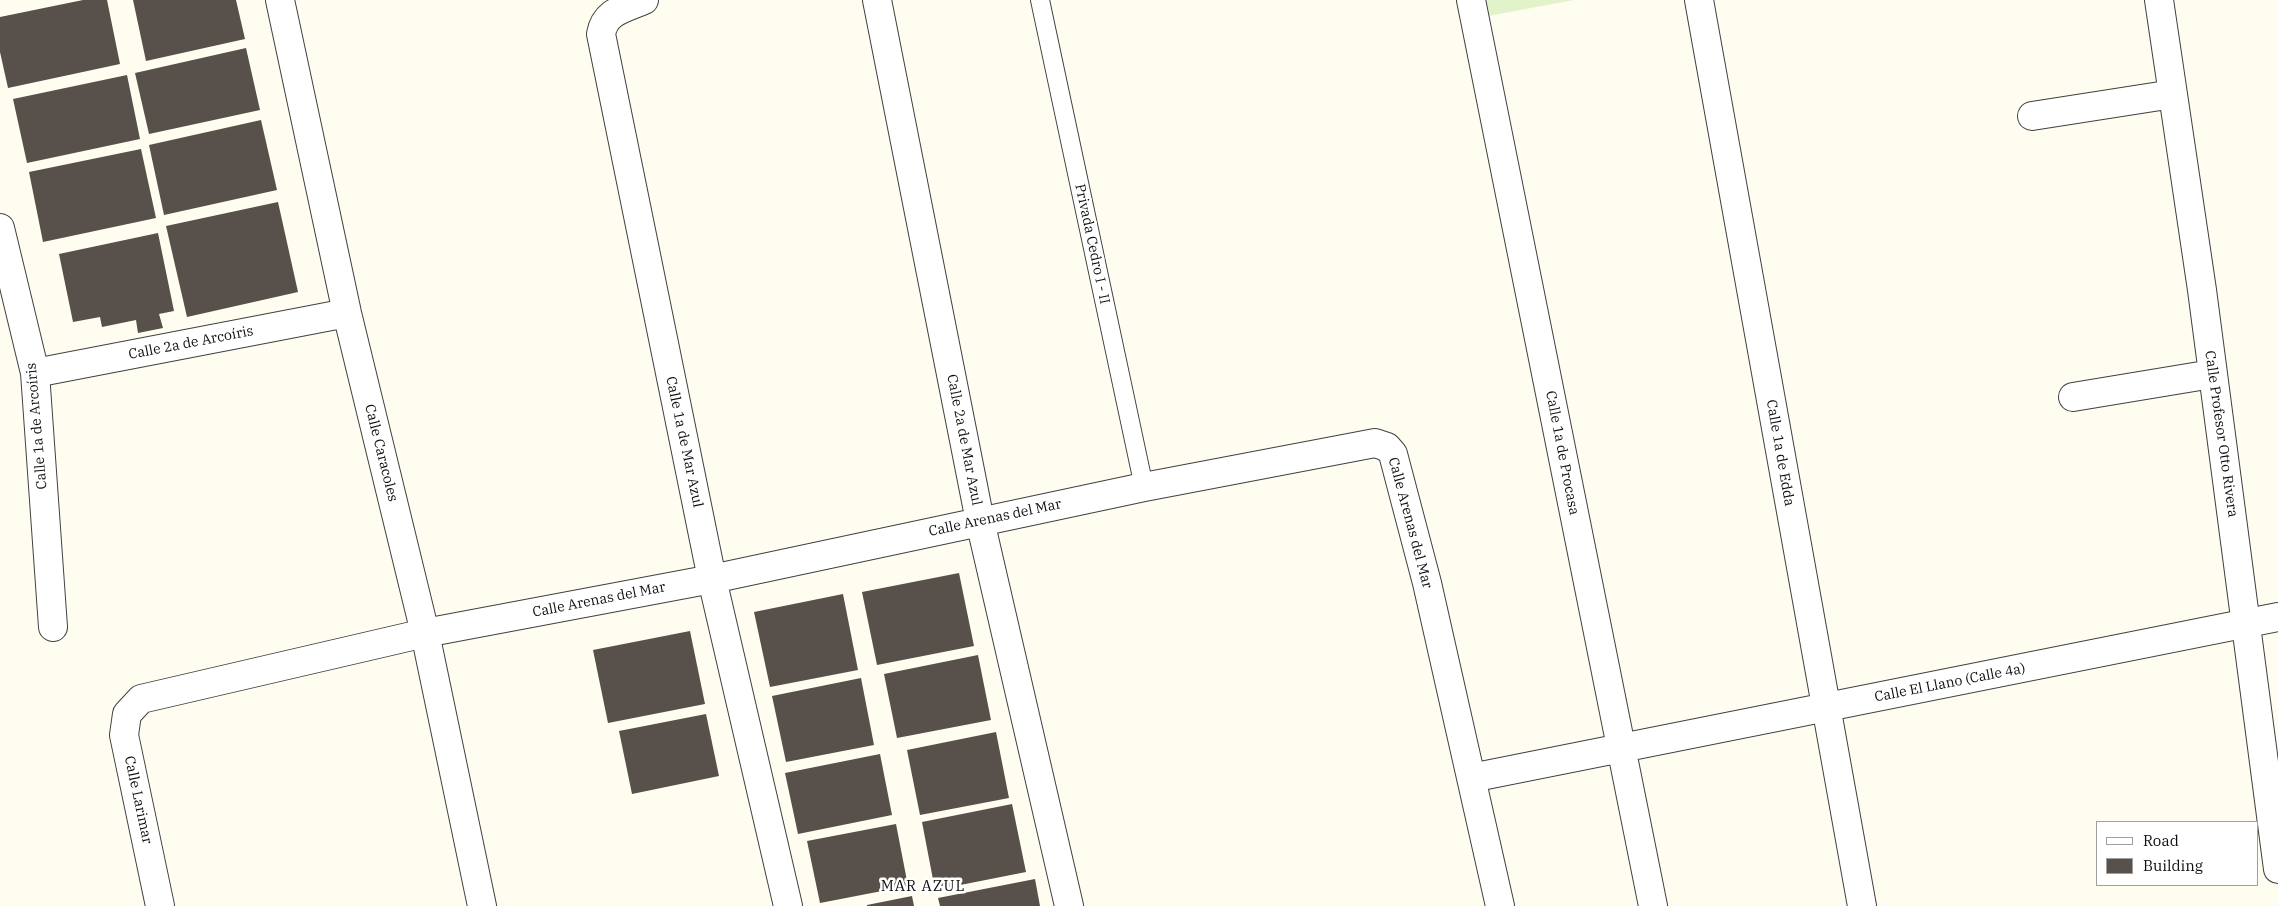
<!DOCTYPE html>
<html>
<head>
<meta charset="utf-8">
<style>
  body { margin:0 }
  #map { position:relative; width:2278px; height:906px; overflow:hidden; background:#fffcf0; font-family:"IBM Plex Serif",serif }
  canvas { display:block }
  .legend { position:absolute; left:2096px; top:821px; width:162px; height:65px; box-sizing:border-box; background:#fff; border:1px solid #9f9f9f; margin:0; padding:6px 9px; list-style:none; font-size:15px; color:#0e0e0e }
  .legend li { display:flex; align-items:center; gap:10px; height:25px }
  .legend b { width:25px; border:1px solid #9f9f9f }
</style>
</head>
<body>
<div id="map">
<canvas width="2278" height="906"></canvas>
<ul class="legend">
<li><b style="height:6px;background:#fff"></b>Road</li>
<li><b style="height:14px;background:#58504a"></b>Building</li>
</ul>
</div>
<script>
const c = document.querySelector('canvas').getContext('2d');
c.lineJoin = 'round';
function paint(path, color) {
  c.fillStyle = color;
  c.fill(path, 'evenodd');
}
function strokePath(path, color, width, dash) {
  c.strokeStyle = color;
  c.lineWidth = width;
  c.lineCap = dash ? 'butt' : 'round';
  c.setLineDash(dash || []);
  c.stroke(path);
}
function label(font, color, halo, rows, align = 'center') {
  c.font = font + ' "IBM Plex Serif",serif';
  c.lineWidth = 5;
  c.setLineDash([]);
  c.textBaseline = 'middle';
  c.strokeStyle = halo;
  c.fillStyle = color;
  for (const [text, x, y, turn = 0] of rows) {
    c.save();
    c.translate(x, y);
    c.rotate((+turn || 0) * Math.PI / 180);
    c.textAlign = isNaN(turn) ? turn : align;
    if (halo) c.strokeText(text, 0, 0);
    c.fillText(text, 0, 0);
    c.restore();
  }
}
const pitch = new Path2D(`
  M1480 0H1574L1483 17Z`);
const building = new Path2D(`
  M83 0H107L120 64 8 88 0 52V17Z
  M133 0H236L245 39 146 61Z
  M246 48 260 110 149 134 135 73Z
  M127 75 140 139 27 163 13 99Z
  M261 120 277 190 164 215 149 145Z
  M141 149 156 218 43 242 29 172Z
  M278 202 298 292 187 317 166 226Z
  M158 233 174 311 159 314 163 328 138 333 136 320 102 327 100 317 73 322 59 254Z
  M959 573 974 646 877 665 862 592Z
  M843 594 858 670 770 687 754 612Z
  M690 631 705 704 608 723 593 650Z
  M978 655 991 720 897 738 884 674Z
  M861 678 874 745 786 762 772 696Z
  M706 714 719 776 632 794 619 731Z
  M996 732 1009 798 920 815 907 750Z
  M880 754 892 815 798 834 785 773Z
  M1012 804 1026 872 935 890 922 822Z
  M896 824 908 886 820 903 807 841Z
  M1035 879 1040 906H940L938 898Z
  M912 896 914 906H867V905Z`);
const service = new Path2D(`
  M1040 0 1144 487`);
const minor = new Path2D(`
  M280 0 347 313 425 633 482 906
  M644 0C624 9 605 11 601 34L712 579 788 906
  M877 0 980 521 1069 906
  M1471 0 1653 906
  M1699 0 1862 906
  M2159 0 2202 290 2278 869
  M2032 116 2173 94
  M0 228 35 373 53 627
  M35 373 347 313
  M2073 397 2212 374
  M1471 778 2278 617
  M160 906 124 735 127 714 141 699 425 633 712 579 1144 487 1375 443 1387 447 1393 454 1427 583 1500 906`);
const streetNames = [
  ["Privada Cedro I - II",1092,244,78],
  ["Calle 2a de Arcoíris",191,343,-11],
  ["Calle 1a de Arcoíris",37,426,-95],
  ["Calle Profesor Otto Rivera",2221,434,82],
  ["Calle 2a de Mar Azul",964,440,79],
  ["Calle 1a de Mar Azul",684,442,78],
  ["Calle Caracoles",381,453,76],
  ["Calle 1a de Procasa",1562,453,79],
  ["Calle 1a de Edda",1780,453,80],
  ["Calle Arenas del Mar",995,518,-12],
  ["Calle Arenas del Mar",1410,523,75],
  ["Calle Arenas del Mar",599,600,-11],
  ["Calle El Llano (Calle 4a)",1950,683,-11],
  ["Calle Larimar",138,800,78]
];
const neighbourhoodNames = [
  ["MAR AZUL",923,887]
];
paint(pitch, '#e3f3c9');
paint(building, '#58504a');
strokePath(service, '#414141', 20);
strokePath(minor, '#414141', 30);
strokePath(service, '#fff', 18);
strokePath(minor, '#fff', 28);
label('14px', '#0e0e0e', '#fff', streetNames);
c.letterSpacing = '1px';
label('15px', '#0e0e0e', '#fff', neighbourhoodNames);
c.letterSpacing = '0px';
</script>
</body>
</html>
